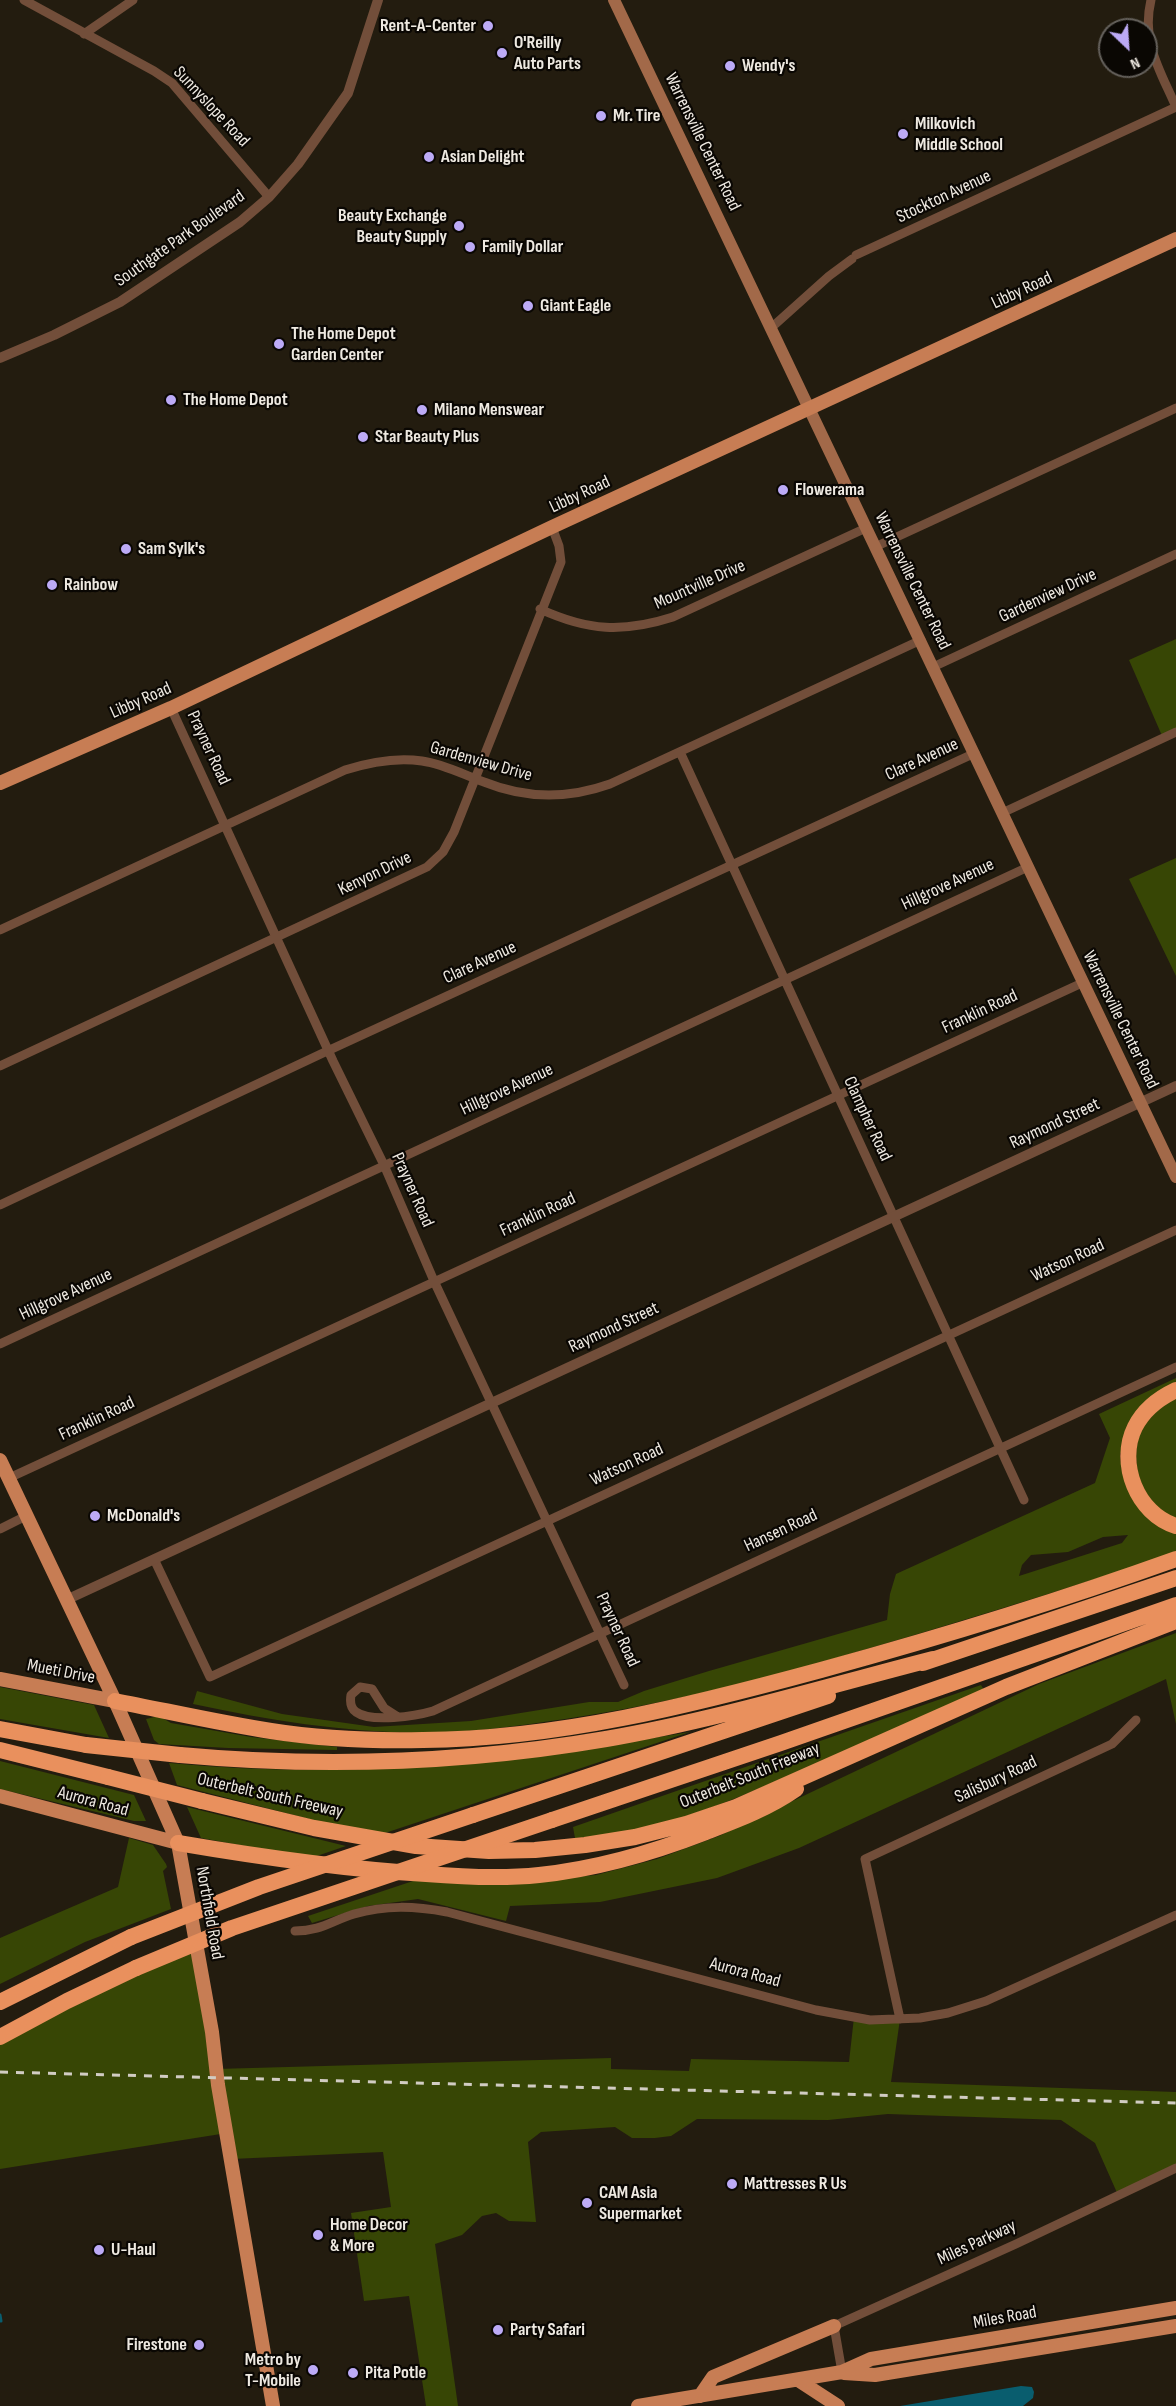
<!DOCTYPE html>
<html>
<head>
<meta charset="utf-8">
<style>
  body { margin:0 }
  #map { position:relative; width:1176px; height:2406px; overflow:hidden; background:#231c0f; font-family:"Sofia Sans Condensed",sans-serif }
  canvas { display:block }
  .north { position:absolute; left:1098px; top:18px; width:60px; height:60px; box-sizing:border-box; background:#0a0703; border:2px solid #65615c; border-radius:50%; rotate:155deg; font-size:16px; font-weight:700; line-height:24px; text-align:center; color:#eee9e1 }
  .north::after { content:''; display:block; margin:auto; width:21px; height:27px; background:#bcaaf6; clip-path:polygon(50% 0,100% 100%,50% 72%,0 100%) }
</style>
</head>
<body>
<div id="map">
<canvas width="1176" height="2406"></canvas>
<div class="north">N</div>
</div>
<script>
const c = document.querySelector('canvas').getContext('2d');
c.lineJoin = 'round';
function paint(path, color) {
  c.fillStyle = color;
  c.fill(path, 'evenodd');
}
function strokePath(path, color, width, dash) {
  c.strokeStyle = color;
  c.lineWidth = width;
  c.lineCap = dash ? 'butt' : 'round';
  c.setLineDash(dash || []);
  c.stroke(path);
}
function label(font, color, halo, rows, align = 'center') {
  c.font = font + ' "Sofia Sans Condensed",sans-serif';
  c.lineWidth = 4.5;
  c.setLineDash([]);
  c.textBaseline = 'middle';
  c.strokeStyle = halo;
  c.fillStyle = color;
  for (const [text, x, y, turn = 0] of rows) {
    c.save();
    c.translate(x, y);
    c.rotate((+turn || 0) * Math.PI / 180);
    c.textAlign = isNaN(turn) ? turn : align;
    if (halo) c.strokeText(text, 0, 0);
    c.fillText(text, 0, 0);
    c.restore();
  }
}
const green = new Path2D(`
  M1176 639V732L1163 738 1129 660Z
  M1176 858V976L1129 879Z
  M1176 1378V1388L1120 1454C1123 1499 1144 1506 1176 1533V1553C1059 1591 941 1628 822 1662 737 1686 652 1706 565 1719 517 1726 468 1733 419 1733 342 1732 268 1720 193 1704L197 1691 282 1714 374 1727 471 1721 589 1702H618L644 1691 709 1671 887 1620 890 1594 896 1574 1095 1483 1110 1438 1099 1414ZM1128 1535 1122 1543 1019 1576 1022 1565 1031 1555 1068 1552 1103 1537Z
  M1176 1397V1519C1134 1501 1122 1441 1156 1410 1161 1405 1170 1401 1176 1397Z
  M1176 1633V1724L1166 1679 799 1848 717 1878 600 1902 510 1906 506 1921 418 1899 368 1906 312 1923 308 1916 422 1878 573 1877 596 1875 657 1859 719 1836 1039 1684Z
  M981 1685 984 1690C927 1715 870 1740 813 1765 736 1799 661 1833 575 1838L573 1827Z
  M0 1687 94 1705 109 1738 0 1719Z
  M159 1716 171 1723 251 1737 337 1747V1750L228 1748 159 1744 154 1740 146 1719Z
  M690 1732 379 1835 321 1822 177 1785 169 1763C272 1773 376 1772 478 1762 549 1755 620 1743 690 1732Z
  M0 1761 134 1795 146 1821H134L0 1789Z
  M187 1807 346 1846 311 1858 201 1838Z
  M129 1838 153 1845 166 1864 167 1867 163 1871 171 1909 85 1942 0 1984V1938L118 1887Z
  M195 1939 216 2069 611 2058V2069L689 2071 691 2059 849 2062 854 2017 900 2019 891 2082 1176 2092V2168L1118 2195 1095 2143 1061 2120 888 2114 828 2120 697 2119 671 2136 655 2138H632L615 2127 541 2132 528 2142 536 2222 509 2221 496 2213 482 2216 462 2235 435 2244 458 2406H426L409 2296 364 2301 351 2213 391 2207 383 2152 232 2159 227 2133 0 2169V2037Z`);
const water = new Path2D(`
  M1021 2386 1032 2387 1034 2392 1033 2398 1023 2406H900Z`);
const stream = new Path2D(`
  M0 2315 1 2321`);
const minor = new Path2D(`
  M24 0 154 71 172 83 269 197
  M1151 0C1141 42 1160 70 1176 107
  M84 34 133 0
  M856 255 1176 107
  M771 328 829 276 852 259
  M875 547 1176 408
  M540 609C588 631 623 633 673 617L866 528
  M933 667 1176 554
  M171 708 333 1061 384 1165 434 1281 624 1685
  M680 752 1024 1500
  M1002 813 1176 732
  M0 930 345 770C370 762 396 757 422 761 444 764 464 775 484 782 526 799 568 799 610 784L921 640
  M0 1066 427 867 443 852 454 832 561 562 559 546 552 527
  M0 1205 323 1053 975 753
  M0 1344 1028 867
  M9 1478 1082 983
  M0 1529 26 1516
  M154 1559 210 1677 1176 1230
  M398 1717 384 1708 372 1689 360 1687 351 1695C350 1701 350 1708 356 1712 371 1723 416 1716 433 1711L1176 1367
  M295 1931C321 1931 331 1921 354 1914 386 1905 414 1906 447 1912L816 2010 870 2020 920 2018 948 2013 986 2001 1176 1915
  M900 2019 865 1859 1112 1744 1136 1720
  M842 2372 834 2326 1016 2244 1176 2168`);
const tertiary = new Path2D(`
  M0 358 54 335 120 302 240 222 269 197 298 164 348 93 378 0
  M66 1600 1176 1086`);
const secondary = new Path2D(`
  M614 0 1176 1177`);
const primary = new Path2D(`
  M0 783 171 708 552 527 1176 239
  M0 1460 115 1701 178 1843 212 2032 218 2085 273 2406
  M0 1679 115 1701
  M0 1796 178 1843
  M844 2373 875 2375 1176 2326
  M798 2380 838 2406
  M700 2396 713 2377 834 2326
  M638 2406 842 2372 871 2359 1176 2308`);
const motorway = new Path2D(`
  M1176 1390C1159 1398 1144 1409 1135 1427 1117 1463 1137 1514 1176 1526
  M923 1663 1176 1578
  M115 1701C167 1711 219 1723 271 1731 321 1739 373 1741 423 1740 558 1739 692 1705 821 1670 941 1637 1059 1601 1176 1559
  M0 1729 86 1745
  M0 1750 108 1777
  M180 1755C322 1768 466 1763 606 1739 716 1720 824 1687 933 1659
  M202 1801 314 1828 416 1846 489 1851 535 1850 585 1845 635 1837 686 1824 736 1807 1006 1687 1176 1621
  M473 1815 828 1696
  M552 1820 781 1743 1176 1605
  M178 1843C260 1857 342 1869 426 1874 463 1877 502 1879 539 1875 597 1869 652 1853 706 1832 737 1820 769 1808 796 1789
  M0 2002 131 1937
  M0 2037 67 2001 136 1968`);
const rail = new Path2D(`
  M0 2072 1176 2103`);
const motorwayBridge = new Path2D(`
  M86 1745 180 1755
  M108 1777 202 1801
  M131 1937 259 1887 473 1815
  M136 1968 232 1928 552 1820`);
const markers = [
  [488,26,6,"#bcaaf6"],
  [502,53,6,"#bcaaf6"],
  [730,66,6,"#bcaaf6"],
  [601,116,6,"#bcaaf6"],
  [903,134,6,"#bcaaf6"],
  [429,157,6,"#bcaaf6"],
  [459,226,6,"#bcaaf6"],
  [470,247,6,"#bcaaf6"],
  [528,306,6,"#bcaaf6"],
  [279,344,6,"#bcaaf6"],
  [171,400,6,"#bcaaf6"],
  [422,410,6,"#bcaaf6"],
  [363,437,6,"#bcaaf6"],
  [783,490,6,"#bcaaf6"],
  [126,549,6,"#bcaaf6"],
  [52,585,6,"#bcaaf6"],
  [95,1516,6,"#bcaaf6"],
  [732,2184,6,"#bcaaf6"],
  [587,2203,6,"#bcaaf6"],
  [318,2235,6,"#bcaaf6"],
  [99,2250,6,"#bcaaf6"],
  [498,2330,6,"#bcaaf6"],
  [199,2345,6,"#bcaaf6"],
  [313,2370,6,"#bcaaf6"],
  [353,2373,6,"#bcaaf6"]
];
const poiNames = [
  ["Rent-A-Center",476,26,"right"],
  ["O'Reilly",514,43],
  ["Auto Parts",514,64],
  ["Wendy's",742,66],
  ["Mr. Tire",613,116],
  ["Milkovich",915,124],
  ["Middle School",915,145],
  ["Asian Delight",441,157],
  ["Beauty Exchange",447,216,"right"],
  ["Beauty Supply",447,237,"right"],
  ["Family Dollar",482,247],
  ["Giant Eagle",540,306],
  ["The Home Depot",291,334],
  ["Garden Center",291,355],
  ["The Home Depot",183,400],
  ["Milano Menswear",434,410],
  ["Star Beauty Plus",375,437],
  ["Flowerama",795,490],
  ["Sam Sylk's",138,549],
  ["Rainbow",64,585],
  ["McDonald's",107,1516],
  ["Mattresses R Us",744,2184],
  ["CAM Asia",599,2193],
  ["Supermarket",599,2214],
  ["Home Decor",330,2225],
  ["& More",330,2246],
  ["U-Haul",111,2250],
  ["Party Safari",510,2330],
  ["Firestone",187,2345,"right"],
  ["Metro by",301,2360,"right"],
  ["T-Mobile",301,2381,"right"],
  ["Pita Potle",365,2373]
];
const streetNames = [
  ["Sunnyslope Road",211,107,47],
  ["Warrensville Center Road",702,142,64],
  ["Stockton Avenue",944,197,-25],
  ["Southgate Park Boulevard",180,239,-35],
  ["Libby Road",1022,291,-25],
  ["Libby Road",580,495,-25],
  ["Warrensville Center Road",912,581,64],
  ["Mountville Drive",700,585,-24],
  ["Gardenview Drive",1048,596,-25],
  ["Libby Road",141,701,-24],
  ["Prayner Road",208,748,65],
  ["Clare Avenue",922,760,-25],
  ["Gardenview Drive",481,762,16],
  ["Kenyon Drive",375,874,-26],
  ["Hillgrove Avenue",948,885,-25],
  ["Clare Avenue",480,963,-25],
  ["Franklin Road",980,1012,-25],
  ["Warrensville Center Road",1120,1020,64],
  ["Hillgrove Avenue",507,1090,-25],
  ["Clampher Road",867,1119,65],
  ["Raymond Street",1055,1124,-25],
  ["Prayner Road",412,1190,66],
  ["Franklin Road",538,1215,-25],
  ["Watson Road",1068,1261,-25],
  ["Hillgrove Avenue",66,1295,-25],
  ["Raymond Street",614,1328,-25],
  ["Franklin Road",97,1419,-25],
  ["Watson Road",627,1465,-25],
  ["Hansen Road",781,1531,-25],
  ["Prayner Road",617,1630,65],
  ["Mueti Drive",61,1672,11],
  ["Outerbelt South Freeway",750,1776,-22],
  ["Salisbury Road",996,1780,-25],
  ["Outerbelt South Freeway",270,1796,13],
  ["Aurora Road",93,1802,15],
  ["Northfield Road",209,1913,80],
  ["Aurora Road",745,1973,15],
  ["Miles Parkway",977,2243,-25],
  ["Miles Road",1005,2318,-10]
];
paint(green, '#374605');
paint(water, '#095d6e');
strokePath(stream, '#095d6e', 3);
strokePath(minor, '#724e3a', 9);
strokePath(tertiary, '#724e3a', 10);
strokePath(secondary, '#a26949', 12);
strokePath(primary, '#c77d54', 14);
strokePath(motorway, '#e9905d', 16);
strokePath(rail, '#d1ccc3', 3, [8, 8]);
strokePath(motorwayBridge, '#e9905d', 16);
for (const [x, y, r, color] of markers) {
  const dot = new Path2D();
  dot.arc(x, y, r, 0, 2 * Math.PI);
  c.fillStyle = color;
  c.fill(dot);
  strokePath(dot, '#0a0703', 2);
}
label('bold 18px', '#eee9e1', '#0a0703', poiNames, 'left');
label('18px', '#eee9e1', '#0a0703', streetNames);
</script>
</body>
</html>
